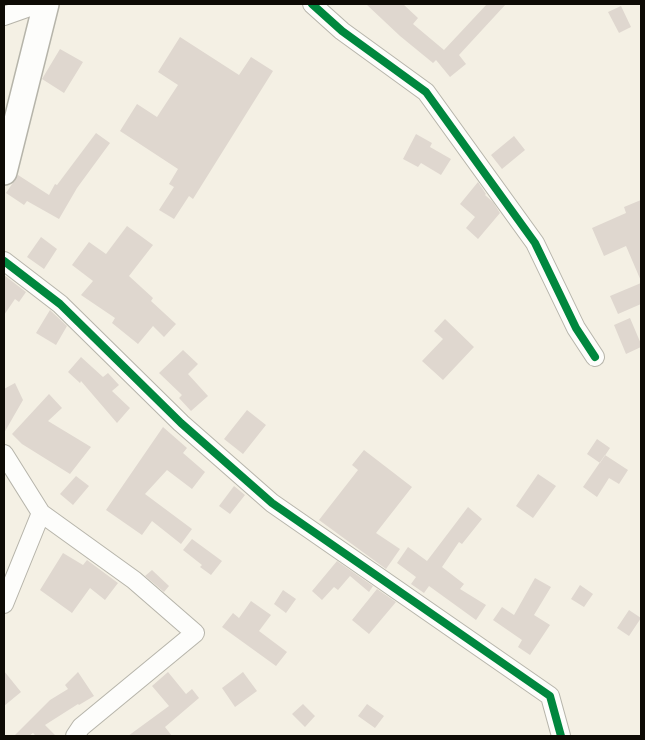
<!DOCTYPE html>
<html>
<head>
<meta charset="utf-8">
<style>
  body { margin:0 }
  #map { position:relative; width:645px; height:740px; overflow:hidden; background:#f4f0e4; font-family:Raleway,sans-serif }
  canvas { display:block }
  .frame { position:absolute; inset:0; border:5px solid #0e0b05; pointer-events:none }
</style>
</head>
<body>
<div id="map">
<canvas width="645" height="740"></canvas>
<div class="frame"></div>
</div>
<script>
const c = document.querySelector('canvas').getContext('2d');
c.lineJoin = 'round';
function paint(path, color) {
  c.fillStyle = color;
  c.fill(path, 'evenodd');
}
function strokePath(path, color, width, dash) {
  c.strokeStyle = color;
  c.lineWidth = width;
  c.lineCap = dash ? 'butt' : 'round';
  c.setLineDash(dash || []);
  c.stroke(path);
}
const building = new Path2D(`
  M366 4H403L418 18 413 24 444 50 487 4H506L459 55 466 64 450 77 436 60 433 63 400 36Z
  M621 6 631 27 619 33 608 12Z
  M180 37 239 75 251 57 273 71 193 199 189 196 174 219 159 210 174 187 169 184 178 169 120 131 137 104 157 117 178 85 158 72Z
  M60 49 83 62 64 93 42 79Z
  M96 133 110 143 77 188 59 219 27 201 24 205 6 193 18 175 49 195 55 184 57 185Z
  M416 134 432 143 430 147 451 159 441 175 421 163 418 167 403 159Z
  M514 136 525 150 502 169 491 155Z
  M478 182 486 194 485 195 493 202 500 213 478 239 466 228 475 217 460 204Z
  M641 200V281L626 246 604 256 592 228 626 213 624 207Z
  M127 226 153 245 129 276 153 298 151 301 176 324 164 337 153 326 138 344 112 323 115 318 81 295 93 281 72 265 89 242 106 254Z
  M41 237 57 249 44 269 27 257Z
  M4 275 26 292 19 302 15 299 4 315Z
  M641 283V304L618 314 610 296Z
  M50 310 67 326 56 345 36 333Z
  M630 318 641 344V347L626 354 614 325Z
  M445 319 474 347 443 380 422 361 443 339 434 331Z
  M183 350 198 364 188 374 208 396 191 411 179 398 182 395 159 373Z
  M81 357 103 377 108 373 119 385 112 391 130 408 117 423 81 381 80 383 68 372Z
  M15 383 23 400 4 433V389Z
  M49 394 62 408 48 421 91 447 70 474 22 444 12 434Z
  M247 410 266 425 243 454 224 439Z
  M163 427 187 448 183 453 205 472 192 489 167 470 145 494 192 529 181 544 152 521 142 535 106 510Z
  M597 439 610 448 600 463 587 454Z
  M364 450 412 487 376 533 400 549 386 569 319 520 358 470 352 465Z
  M605 455 628 470 619 484 609 478 597 497 583 487Z
  M538 474 556 486 533 518 516 506Z
  M76 476 89 486 73 505 60 494Z
  M234 486 245 495 230 514 219 506Z
  M468 507 482 519 462 544 459 542 442 567 464 584 460 589 486 605 476 620 429 586 424 593 411 584 416 577 397 563 408 547 427 561Z
  M192 539 222 561 211 575 200 567 202 565 183 550Z
  M63 553 83 565 87 560 118 583 105 600 90 588 72 613 40 590Z
  M337 561 373 586 369 592 350 576 338 590 334 587 322 600 312 591Z
  M152 570 169 586 164 592 145 576Z
  M535 578 551 587 534 615 550 625 530 655 518 647 522 640 493 620 502 607 514 615Z
  M580 585 593 594 584 607 571 599Z
  M377 589 396 602 369 634 352 620Z
  M283 590 296 599 286 613 274 604Z
  M251 601 271 615 259 631 287 652 276 666 222 627 233 613 239 618Z
  M629 610 641 618 629 636 617 628Z
  M4 671 21 692 4 706Z
  M78 672 94 696 79 705 78 704 45 725 56 736H36L33 733 29 736H14L50 700 68 689 65 685Z
  M168 672 186 694 192 689 199 698 165 727 172 736H128L169 706 152 686Z
  M243 672 257 691 235 707 222 688Z
  M303 704 315 716 305 727 292 714Z
  M367 704 384 716 375 728 358 716Z`);
const street = new Path2D(`
  M312 4 342 31 426 92 535 243 576 328 595 357
  M4 16 38 4
  M4 261 60 304 181 423 272 503 550 696 561 736
  M4 454 41 513 4 604
  M41 513 134 580 195 633 81 727 75 736`);
const secondary = new Path2D(`
  M4 172 46 4`);
const cycleway = new Path2D(`
  M312 4 342 31 426 92 535 243 576 328 595 357
  M4 261 60 304 181 423 272 503 550 696 561 736`);
paint(building, '#dfd7cf');
strokePath(street, '#b6b4aa', 20);
strokePath(secondary, '#b6b4aa', 28);
strokePath(street, '#fdfdfb', 18);
strokePath(secondary, '#fdfdfb', 25);
strokePath(cycleway, '#00873e', 8);
</script>
</body>
</html>
